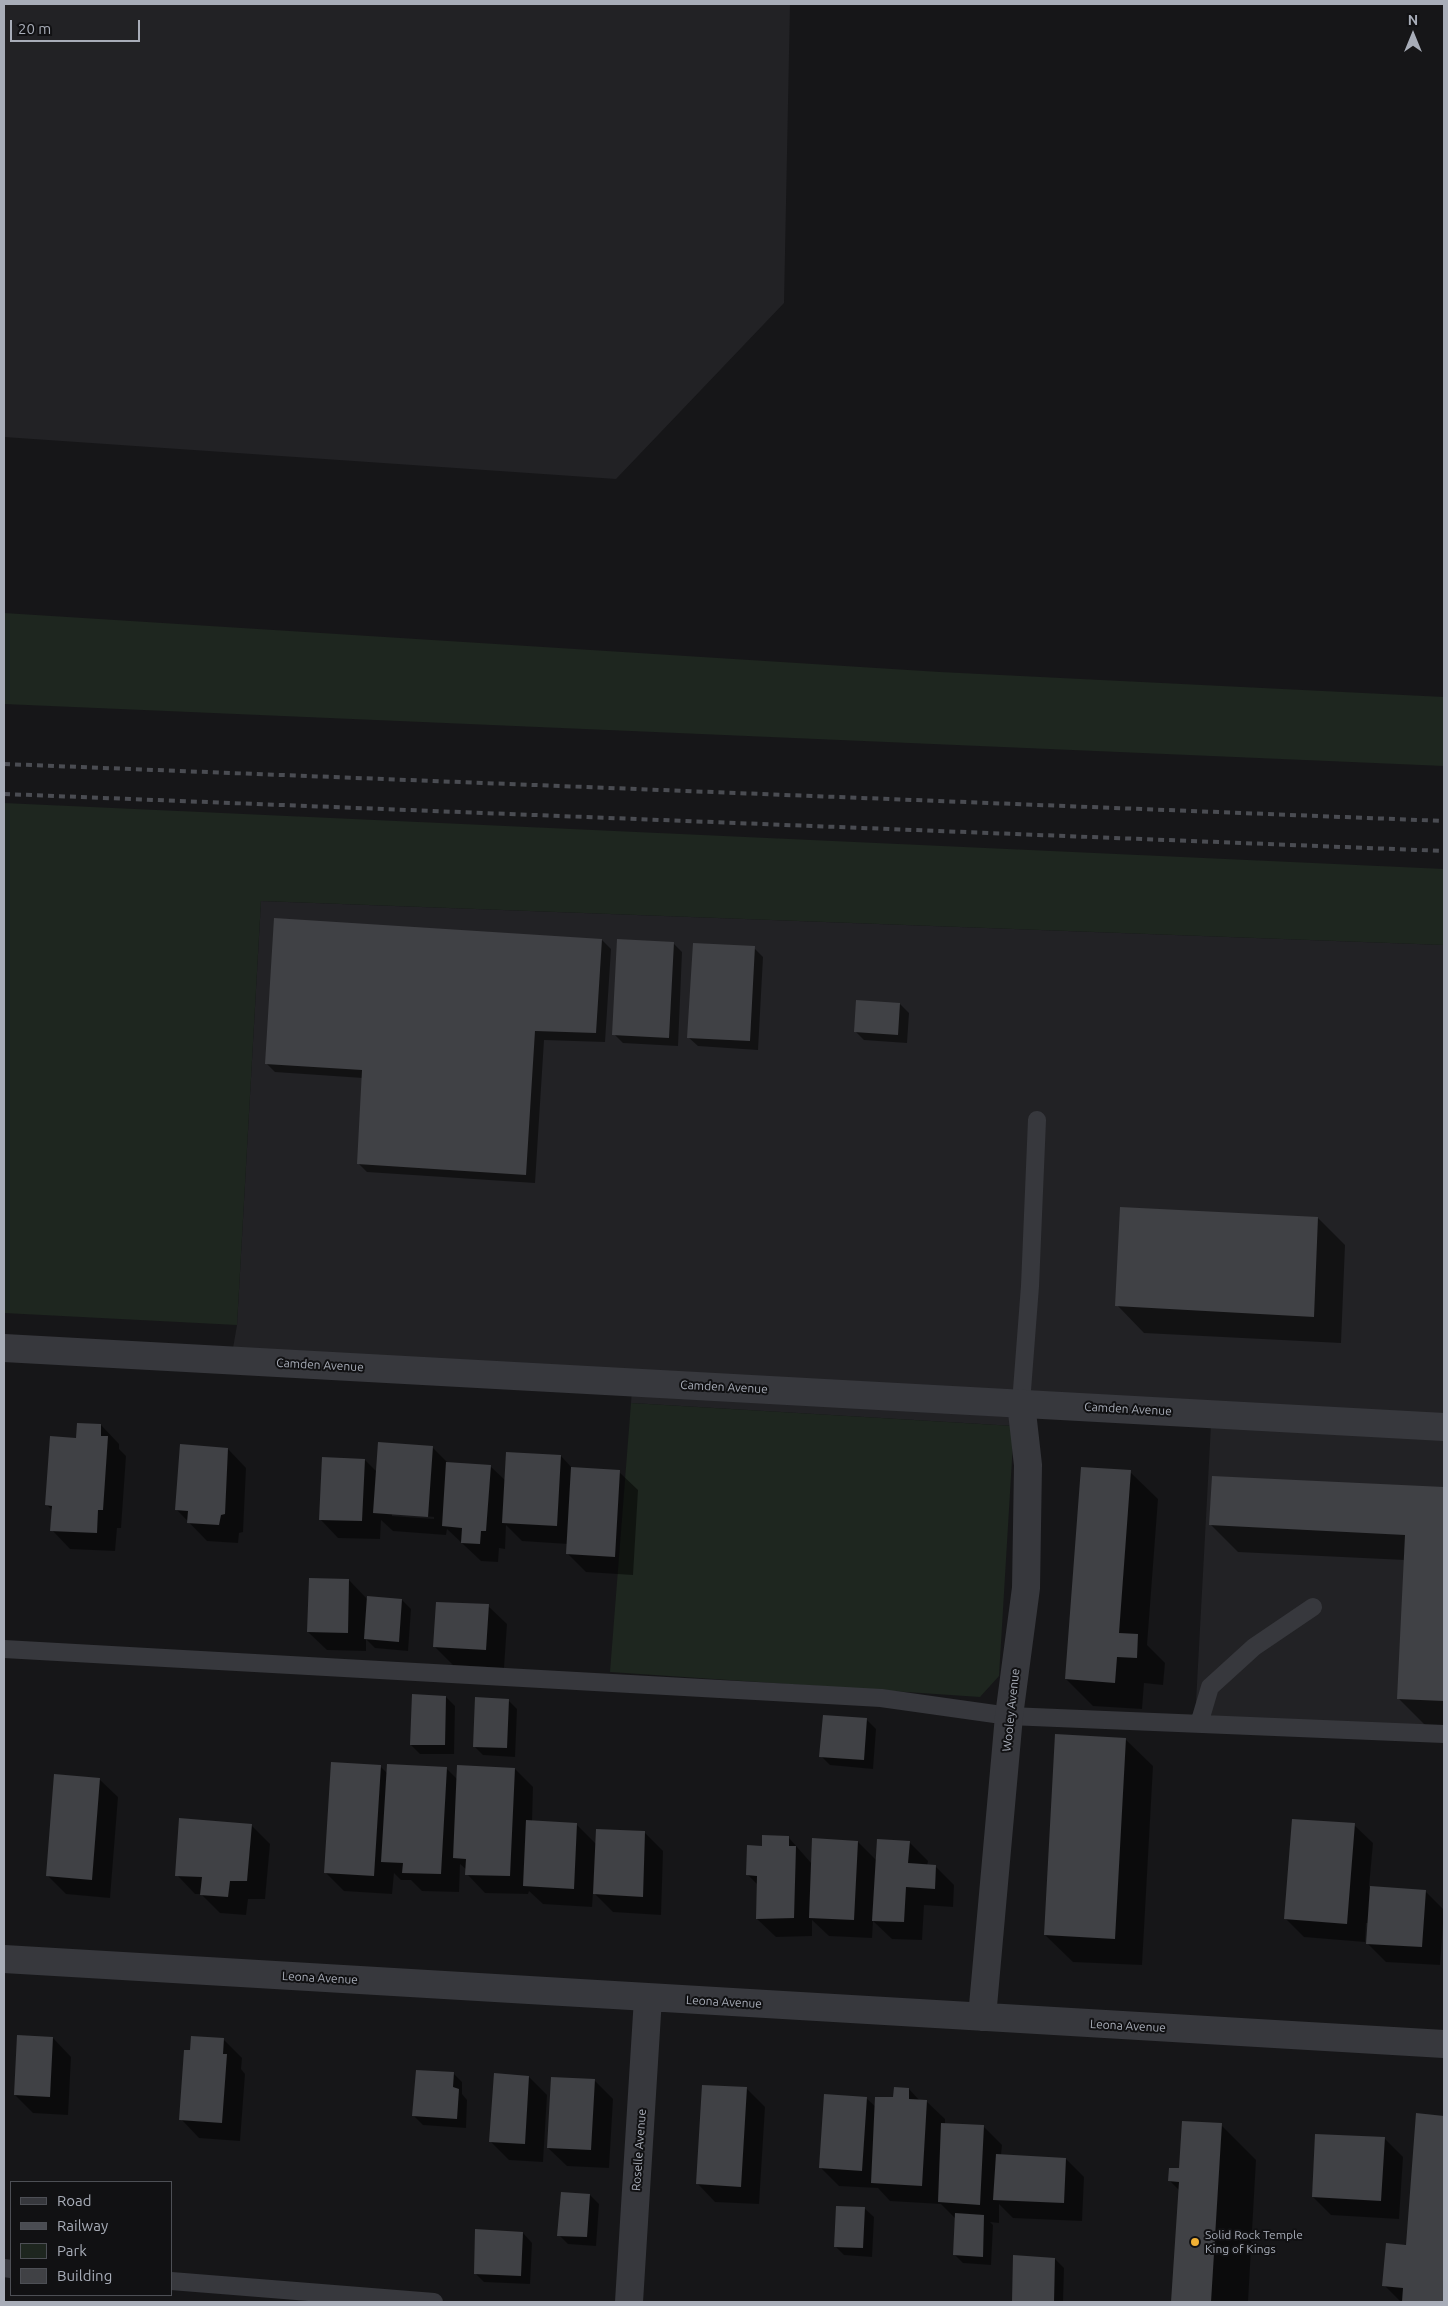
<!DOCTYPE html>
<html>
<head>
<meta charset="utf-8">
<style>
  body { margin:0 }
  #map { position:relative; width:1448px; height:2306px; overflow:hidden; background:#161618; font-family:Ubuntu,sans-serif }
  canvas { display:block }
  .frame { position:absolute; inset:0; border:5px solid #a8adb8; pointer-events:none }
  .legend { position:absolute; left:10px; top:2181px; width:162px; height:115px; box-sizing:border-box; background:#111113; border:1px solid #4d4f55; margin:0; padding:6px 9px; list-style:none; font-size:15px; color:#a8adb8 }
  .legend li { display:flex; align-items:center; gap:10px; height:25px }
  .legend b { width:25px; border:1px solid #4d4f55 }
  .north { position:absolute; left:1388px; top:10px; width:50px; height:50px; -webkit-text-stroke:4px #111113; paint-order:stroke; rotate:0deg; font-size:14px; font-weight:700; line-height:20px; text-align:center; color:#a8adb8 }
  .north::after { content:''; display:block; margin:auto; width:18px; height:22px; background:#a8adb8; clip-path:polygon(50% 0,100% 100%,50% 72%,0 100%) }
  .scale { position:absolute; left:10px; top:20px; width:130px; height:22px; box-sizing:border-box; border:2px solid #a8adb8; border-top:0; padding-left:6px; font-size:15px; line-height:18px; white-space:nowrap; color:#a8adb8; -webkit-text-stroke:4px #111113; paint-order:stroke }
</style>
</head>
<body>
<div id="map">
<canvas width="1448" height="2306"></canvas>
<div class="frame"></div>
<ul class="legend">
<li><b style="height:6px;background:#37383d"></b>Road</li>
<li><b style="height:6px;background:#4a4c52"></b>Railway</li>
<li><b style="height:14px;background:#1e261f"></b>Park</li>
<li><b style="height:14px;background:#404145"></b>Building</li>
</ul>
<div class="north">N</div>
<div class="scale">20 m</div>
</div>
<script>
const c = document.querySelector('canvas').getContext('2d');
c.lineJoin = 'round';
function paint(path, color) {
  c.fillStyle = color;
  c.fill(path, 'evenodd');
}
function strokePath(path, color, width, dash) {
  c.strokeStyle = color;
  c.lineWidth = width;
  c.lineCap = dash ? 'butt' : 'round';
  c.setLineDash(dash || []);
  c.stroke(path);
}
function label(font, color, halo, rows, align = 'center') {
  c.font = font + ' Ubuntu,sans-serif';
  c.lineWidth = 4;
  c.setLineDash([]);
  c.textBaseline = 'middle';
  c.strokeStyle = halo;
  c.fillStyle = color;
  for (const [text, x, y, turn = 0] of rows) {
    c.save();
    c.translate(x, y);
    c.rotate((+turn || 0) * Math.PI / 180);
    c.textAlign = isNaN(turn) ? turn : align;
    if (halo) c.strokeText(text, 0, 0);
    c.fillText(text, 0, 0);
    c.restore();
  }
}
const built = new Path2D(`
  M4 4H790L784 303 616 479 4 437Z
  M261 901 1444 945V1740L1195 1721 1212 1406 1016 1395 1014 1426 631 1403 633 1374 232 1354 237 1325Z`);
const green = new Path2D(`
  M4 613 940 672 1444 697V766L4 704Z
  M4 803 1444 869V945L261 901 237 1325 4 1313Z
  M631 1403 1014 1426 999 1676 980 1697 610 1672Z`);
const shadow = new Path2D(`
  M602 940 611 949 605 1042 544 1040 535 1183 367 1172 358 1163 363 1078 275 1072 266 1063Z
  M673 943 682 952 678 1046 623 1043 614 1034Z
  M754 948 763 957 758 1050 698 1046 688 1037Z
  M900 1004 909 1013 907 1043 864 1040 855 1031Z
  M1318 1218 1345 1245 1341 1343 1144 1333 1117 1305Z
  M101 1425 119 1444V1449L126 1456 121 1528H117L115 1551 70 1549 52 1530 53 1511 47 1505 77 1439Z
  M379 1443 433 1448 448 1463 490 1466 506 1481 561 1456 573 1469 619 1472 638 1490 633 1575 586 1572 567 1553 568 1544 522 1541 506 1525 505 1549 499 1548 498 1562 481 1561 447 1529 446 1535 393 1531 381 1520 380 1539 338 1538 320 1519 365 1460 377 1472ZM392 1513 434 1517V1519L392 1516Z
  M228 1449 246 1468 243 1532 239 1533 238 1543 207 1541 177 1510Z
  M1130 1472 1158 1499 1147 1645 1165 1663 1163 1685 1144 1683 1142 1709 1093 1706 1066 1679Z
  M1213 1478 1444 1489V1727L1426 1726 1399 1699 1405 1560 1238 1552 1210 1524Z
  M349 1580 368 1600H402L411 1609 408 1651 375 1648 366 1639V1651L327 1650 308 1632Z
  M488 1606 507 1624 504 1668 453 1665 435 1647Z
  M446 1697 455 1706 454 1754H420L411 1745Z
  M508 1700 517 1709 515 1757 483 1755 474 1746Z
  M867 1720 876 1729 873 1769 830 1765 821 1756Z
  M1125 1739 1153 1766 1142 1965 1073 1962 1045 1935Z
  M381 1767 387 1773 446 1768 458 1780 515 1769 533 1787 532 1822 577 1825 596 1844 645 1833 663 1851 661 1915 613 1912 593 1892 592 1907 543 1904 529 1891 528 1894 485 1893 467 1874V1870L460 1864 459 1892 422 1891 411 1880H401L394 1873 392 1894 344 1891 326 1873Z
  M99 1779 118 1797 110 1898 66 1894 47 1875Z
  M251 1825 270 1844 265 1899H248L246 1915 220 1913 201 1894H195L177 1875Z
  M1354 1825 1373 1843 1369 1887 1425 1891 1444 1910 1440 1965 1386 1962 1368 1944 1369 1923H1366L1365 1942 1304 1937 1286 1919Z
  M789 1838 812 1864 858 1842 877 1861 909 1842 928 1861 927 1866 936 1867 954 1885 953 1907 924 1905 922 1940 892 1939 873 1921 872 1938 829 1936 812 1920V1936L776 1937 757 1919 758 1885 747 1874 764 1847Z
  M53 2038 71 2057 68 2115 33 2113 15 2095Z
  M223 2039 242 2058 241 2069 245 2074 240 2141 199 2138 181 2119 191 2052Z
  M453 2073 462 2082V2094L467 2100 466 2128 423 2125 414 2116Z
  M529 2077 547 2095 543 2162 509 2160 491 2142Z
  M594 2080 613 2099 609 2168 567 2166 548 2148Z
  M746 2088 765 2107 759 2204 715 2202 697 2183Z
  M909 2089 920 2101H926L945 2119V2124L983 2126 1002 2145 1001 2155 1066 2159 1084 2177 1082 2221 1013 2218 999 2204V2223L990 2222 993 2225 991 2265 963 2263 954 2254 956 2219 941 2204 890 2201 878 2188 839 2186 820 2167 866 2098 876 2107Z
  M1417 2115 1444 2117V2302H1401L1384 2285 1407 2246Z
  M1221 2125 1256 2160 1248 2302H1173L1180 2191 1170 2181Z
  M1384 2138 1403 2157 1399 2219 1331 2215 1313 2197Z
  M590 2195 599 2204 596 2246 568 2244 559 2235Z
  M864 2208 874 2217 872 2257 844 2255 835 2246Z
  M523 2233 532 2243 530 2284 484 2282 475 2273Z
  M1015 2257 1055 2259 1064 2268 1063 2302H1013Z`);
const building = new Path2D(`
  M274 918 602 939 596 1033 535 1031 526 1175 357 1164 362 1070 265 1064Z
  M617 939 674 942 669 1038 612 1035Z
  M693 943 755 946 750 1041 687 1038Z
  M856 1000 900 1003 898 1035 854 1032Z
  M1120 1207 1318 1217 1314 1317 1115 1306Z
  M77 1423 101 1424V1436H108L103 1510H98L97 1533 50 1531 52 1506 45 1505 50 1436 76 1438Z
  M378 1442 433 1446 428 1517 373 1513Z
  M180 1444 228 1448 225 1514 221 1515 219 1525 187 1523 188 1511 175 1510Z
  M506 1452 561 1455 557 1526 502 1523Z
  M322 1457 365 1459 362 1521 319 1520Z
  M446 1462 491 1465 486 1531H481L480 1544 461 1543 462 1528 442 1526Z
  M571 1467 620 1470 615 1557 566 1554Z
  M1081 1467 1131 1470 1119 1633 1138 1634 1137 1658 1117 1657 1115 1683 1065 1679Z
  M1212 1476 1444 1487V1701L1397 1699 1405 1535 1209 1525Z
  M309 1578 349 1579 348 1633 307 1632Z
  M367 1596 402 1599 399 1642 364 1639Z
  M436 1602 489 1604 486 1650 433 1647Z
  M412 1694 446 1696 445 1745H410Z
  M475 1697 509 1699 507 1748 473 1747Z
  M823 1715 867 1718 864 1760 819 1757Z
  M1055 1734 1126 1738 1115 1939 1044 1935Z
  M331 1762 381 1765 374 1876 324 1873Z
  M387 1764 447 1767 441 1874 402 1873 403 1863 381 1862Z
  M457 1765 515 1768 510 1876 465 1875 466 1859 453 1858Z
  M54 1774 100 1778 92 1880 46 1876Z
  M179 1818 252 1824 247 1881H230L228 1897 200 1895 202 1877 175 1876Z
  M1292 1819 1355 1823 1347 1924 1284 1919Z
  M526 1820 577 1823 574 1889 523 1886Z
  M596 1829 645 1831 643 1897 593 1894Z
  M762 1835 789 1836V1846H796L794 1918 756 1919 757 1876 746 1875 747 1845 762 1846Z
  M812 1838 858 1841 854 1920 809 1918Z
  M877 1839 910 1841 908 1863 936 1865 935 1889 906 1887 904 1922 872 1921Z
  M1370 1886 1426 1890 1422 1947 1366 1944Z
  M17 2035 53 2037 50 2097 14 2095Z
  M191 2036 224 2038 223 2054H227L222 2123 179 2120 184 2050H190Z
  M416 2070 454 2072 453 2087 459 2089 457 2119 412 2116Z
  M494 2073 529 2076 525 2144 489 2142Z
  M551 2077 595 2079 591 2150 547 2148Z
  M702 2085 747 2087 741 2187 696 2184Z
  M894 2087 909 2088V2099L927 2100 922 2186 871 2183 875 2097H893Z
  M824 2094 867 2097 862 2171 819 2168Z
  M1416 2113 1444 2116V2302H1402L1403 2288 1382 2286 1386 2243 1406 2245Z
  M1182 2121 1222 2123 1211 2302H1171L1179 2182 1168 2181 1169 2168H1179Z
  M941 2123 984 2125 980 2205 938 2202Z
  M1315 2134 1385 2137 1381 2201 1312 2197Z
  M996 2154 1066 2158 1064 2203 993 2200Z
  M561 2192 590 2194 587 2237 557 2236Z
  M836 2206 865 2207 863 2248 834 2247Z
  M955 2213 984 2215 983 2257 953 2255Z
  M475 2229 523 2232 521 2276 474 2274Z
  M1013 2255 1055 2258 1054 2302H1012Z`);
const lane = new Path2D(`
  M1021 1403 1030 1286 1037 1120
  M4 1649 881 1698 1009 1716 1444 1734
  M1199 1724 1210 1687 1254 1647 1313 1607
  M4 2268 11 2269
  M171 2281 434 2302`);
const street = new Path2D(`
  M4 1348 1444 1427
  M4 1959 1444 2044
  M982 2017 1009 1716 1026 1588 1028 1465 1021 1403
  M629 2302 648 1998`);
const rail = new Path2D(`
  M4 764 1444 821
  M4 794 1444 851`);
const markers = [
  [1195,2242,5,"#f2b134"]
];
const streetNames = [
  ["Camden Avenue",320,1365,3],
  ["Camden Avenue",724,1387,3],
  ["Camden Avenue",1128,1409,3],
  ["Wooley Avenue",1011,1710,-84],
  ["Leona Avenue",320,1978,3],
  ["Leona Avenue",724,2002,3],
  ["Leona Avenue",1128,2026,3],
  ["Roselle Avenue",639,2150,-86]
];
const poiNames = [
  ["Solid Rock Temple",1205,2235],
  ["King of Kings",1205,2249]
];
paint(built, '#222225');
paint(green, '#1e261f');
paint(shadow, '#0007');
paint(building, '#404145');
strokePath(lane, '#37383d', 18);
strokePath(street, '#37383d', 28);
strokePath(rail, '#4a4c52', 4, [6, 5]);
for (const [x, y, r, color] of markers) {
  const dot = new Path2D();
  dot.arc(x, y, r, 0, 2 * Math.PI);
  c.fillStyle = color;
  c.fill(dot);
  strokePath(dot, '#111113', 2);
}
label('12px', '#a8adb8', '#111113', streetNames);
label('12px', '#a8adb8', '#111113', poiNames, 'left');
</script>
</body>
</html>
